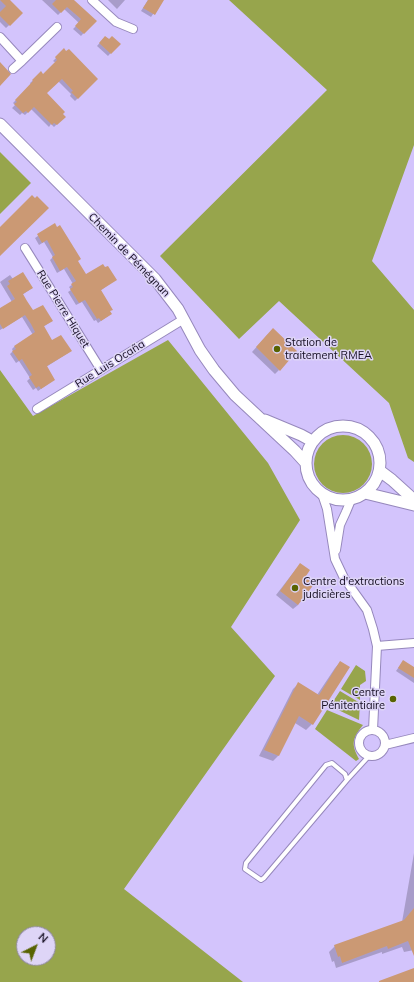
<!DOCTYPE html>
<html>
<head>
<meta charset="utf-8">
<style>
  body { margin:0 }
  #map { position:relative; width:414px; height:982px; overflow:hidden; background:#d3c4fc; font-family:Mulish,sans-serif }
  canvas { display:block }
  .north { position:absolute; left:16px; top:926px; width:40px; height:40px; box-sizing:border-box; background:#ded5f7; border:1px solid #8d85a1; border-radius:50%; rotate:42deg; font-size:11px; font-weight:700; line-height:16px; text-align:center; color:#140d21 }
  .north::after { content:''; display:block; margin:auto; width:14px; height:18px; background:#586302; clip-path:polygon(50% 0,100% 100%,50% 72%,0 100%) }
</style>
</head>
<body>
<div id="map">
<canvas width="414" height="982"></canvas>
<div class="north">N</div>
</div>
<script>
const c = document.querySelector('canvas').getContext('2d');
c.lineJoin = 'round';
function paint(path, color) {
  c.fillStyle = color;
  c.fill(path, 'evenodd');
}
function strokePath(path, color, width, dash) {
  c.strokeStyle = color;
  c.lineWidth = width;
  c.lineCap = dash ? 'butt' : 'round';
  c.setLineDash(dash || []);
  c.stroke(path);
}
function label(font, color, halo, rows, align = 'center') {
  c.font = font + ' Mulish,sans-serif';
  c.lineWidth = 3;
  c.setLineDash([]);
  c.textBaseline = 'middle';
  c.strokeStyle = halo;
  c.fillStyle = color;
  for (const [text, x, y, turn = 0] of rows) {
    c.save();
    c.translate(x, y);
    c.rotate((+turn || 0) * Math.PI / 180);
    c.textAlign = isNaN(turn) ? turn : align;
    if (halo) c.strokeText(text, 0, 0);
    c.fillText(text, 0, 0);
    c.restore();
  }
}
const green = new Path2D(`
  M229 0H414V145L372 261 414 310V462L408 458 389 403 279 301 239 339 160 256 327 90Z
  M0 152 31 183 0 214Z
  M168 340 268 463 300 520 231 627 275 676 124 889 243 982H0V370L33 416ZM24 934H48V958H24Z
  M314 464a29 29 0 1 1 58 0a29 29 0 1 1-58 0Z
  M356 665 365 671 366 681 360 685V700L341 689Z
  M340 691 360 703 359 720 330 706Z
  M327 710 363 725C352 739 351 744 359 759L356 761 315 729Z`);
const shadow = new Path2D(`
  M0 0H9L22 13 6 28 0 22Z
  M42 0H73L95 21 81 36 73 29 79 23 64 9 58 15Z
  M108 0H125L117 9Z
  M148 0H163L151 17 141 11Z
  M105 37 119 44 108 56 97 46Z
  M64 50 97 79 75 101 70 96 71 94 58 81 46 93 64 117 54 127 51 124 49 127 31 109 25 115 22 113 20 115 12 108 15 105 13 103 31 85 30 83 41 73 43 75 56 63 53 61Z
  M54 225 86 275 115 280 100 291 111 314 98 323 96 320 94 321 82 302 76 305 68 292 71 290 69 287 73 284 64 269 57 273 50 260 53 257 44 242 39 245 35 238Z
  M10 275 13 279 32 288 22 295 33 312 52 321 43 327 52 342 68 353 46 367 51 382 38 391 36 388 33 390 27 381 30 378 19 361 16 363 10 354 13 351 12 349 14 347 33 335 22 317 0 330V309L12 302 0 282Z
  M268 334 279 370 275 374 252 352Z
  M296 569 304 576 298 605 293 609 276 595Z
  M403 661 414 668V683L396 671Z
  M340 662 312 724 306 730 295 723 278 756 273 761 259 756 293 689 298 684 317 695 335 668Z
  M414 853V950L404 952 402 947 382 954V952L336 968 334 961 332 962 329 952 335 946 402 922Z`);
const building = new Path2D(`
  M0 0H10L23 13 10 26 0 16V12L6 6Z
  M56 0H74L97 21 84 34 75 26 81 19 67 7 61 13 52 4Z
  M148 0H164L155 15 143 8Z
  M105 36 109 39 112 36 121 44 111 54 99 43Z
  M64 48 66 51 69 49 98 79 78 99 71 92 73 91 62 79 47 93 65 112 63 114 66 117 57 125 54 123 52 125 34 107 28 113 26 111 23 113 14 104 17 102 15 100 33 81 32 80 41 71 43 74 57 60 55 57Z
  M0 62 11 74 0 86Z
  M32 195 35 198 37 196 49 208 0 256V227Z
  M55 223 57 227 60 225 81 259 78 261 86 274 103 264 105 267 108 266 117 280 101 290 113 310 110 311 112 314 101 321 99 318 97 319 85 300 79 303 70 289 73 287 71 284 76 281 67 267 60 271 52 257 55 255 47 240 42 243 37 234Z
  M23 272 33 288 23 294 27 301 33 310 43 305 53 321 44 326 52 340 61 335 72 351 47 366 55 380 41 389 39 386 36 388 29 377 32 375 22 359 19 361 12 351 16 349 14 346 35 332 31 324 25 315 3 329 0 324V308L15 299 7 286 10 284 8 281Z
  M273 328 297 351 280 371 256 347Z
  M300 563 310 570 306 576 315 583 298 605 280 591Z
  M403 660 414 667V678L398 668Z
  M340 661 350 667 313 725 299 716 279 756 264 750 298 682 319 695Z
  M414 908V956L408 941 388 949 387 946 342 963 340 956 338 957 334 945 404 920Z
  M414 968V982H379V981Z`);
const lane = new Path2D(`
  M347 780 264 878 261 880 245 869 246 863 326 765 332 763 345 774 347 780 369 756`);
const street = new Path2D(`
  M92 0 116 22 133 29
  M0 37 22 61 57 27
  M13 69 22 61
  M25 248 101 370
  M37 409 184 319
  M322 494 327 509 335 559 344 578 367 610 373 629 377 646 373 730
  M336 550 340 525 346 512 351 500
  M377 646 414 643
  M359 743a13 13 0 1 1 26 0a13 13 0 1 1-26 0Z
  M385 745 414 738`);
const secondary = new Path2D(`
  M0 124 155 279 178 309 200 350 214 370 235 395 295 451 305 462
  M265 420 301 435 312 441
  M306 463a37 37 0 1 1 74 0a37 37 0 1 1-74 0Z
  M380 471 392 480 414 500
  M365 493 414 505`);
const markers = [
  [277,349,4,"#586302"],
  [295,588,4,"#586302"],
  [393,699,4,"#586302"]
];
const streetNames = [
  ["Chemin de Pémégnan",129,255,46],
  ["Rue Pierre Hiquet",63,309,58],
  ["Rue Luis Ocaña",110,364,-32]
];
const poiNames = [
  ["Station de",285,343],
  ["traitement RMEA",285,356],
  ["Centre d'extractions",303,582],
  ["judicières",303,595],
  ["Centre",385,693,"right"],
  ["Pénitentiaire",385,706,"right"]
];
paint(green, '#97a54c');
paint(shadow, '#0003');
paint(building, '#cb9974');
strokePath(lane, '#9688bc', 6);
strokePath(street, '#9688bc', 10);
strokePath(secondary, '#9688bc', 13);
strokePath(lane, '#fff', 4);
strokePath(street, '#fff', 8);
strokePath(secondary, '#fff', 11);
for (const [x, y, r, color] of markers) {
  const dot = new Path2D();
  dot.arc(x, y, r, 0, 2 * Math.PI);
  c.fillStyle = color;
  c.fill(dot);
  strokePath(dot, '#ded5f7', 1.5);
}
label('11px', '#140d21', '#ded5f7', streetNames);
label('11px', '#140d21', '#ded5f7', poiNames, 'left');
</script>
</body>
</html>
